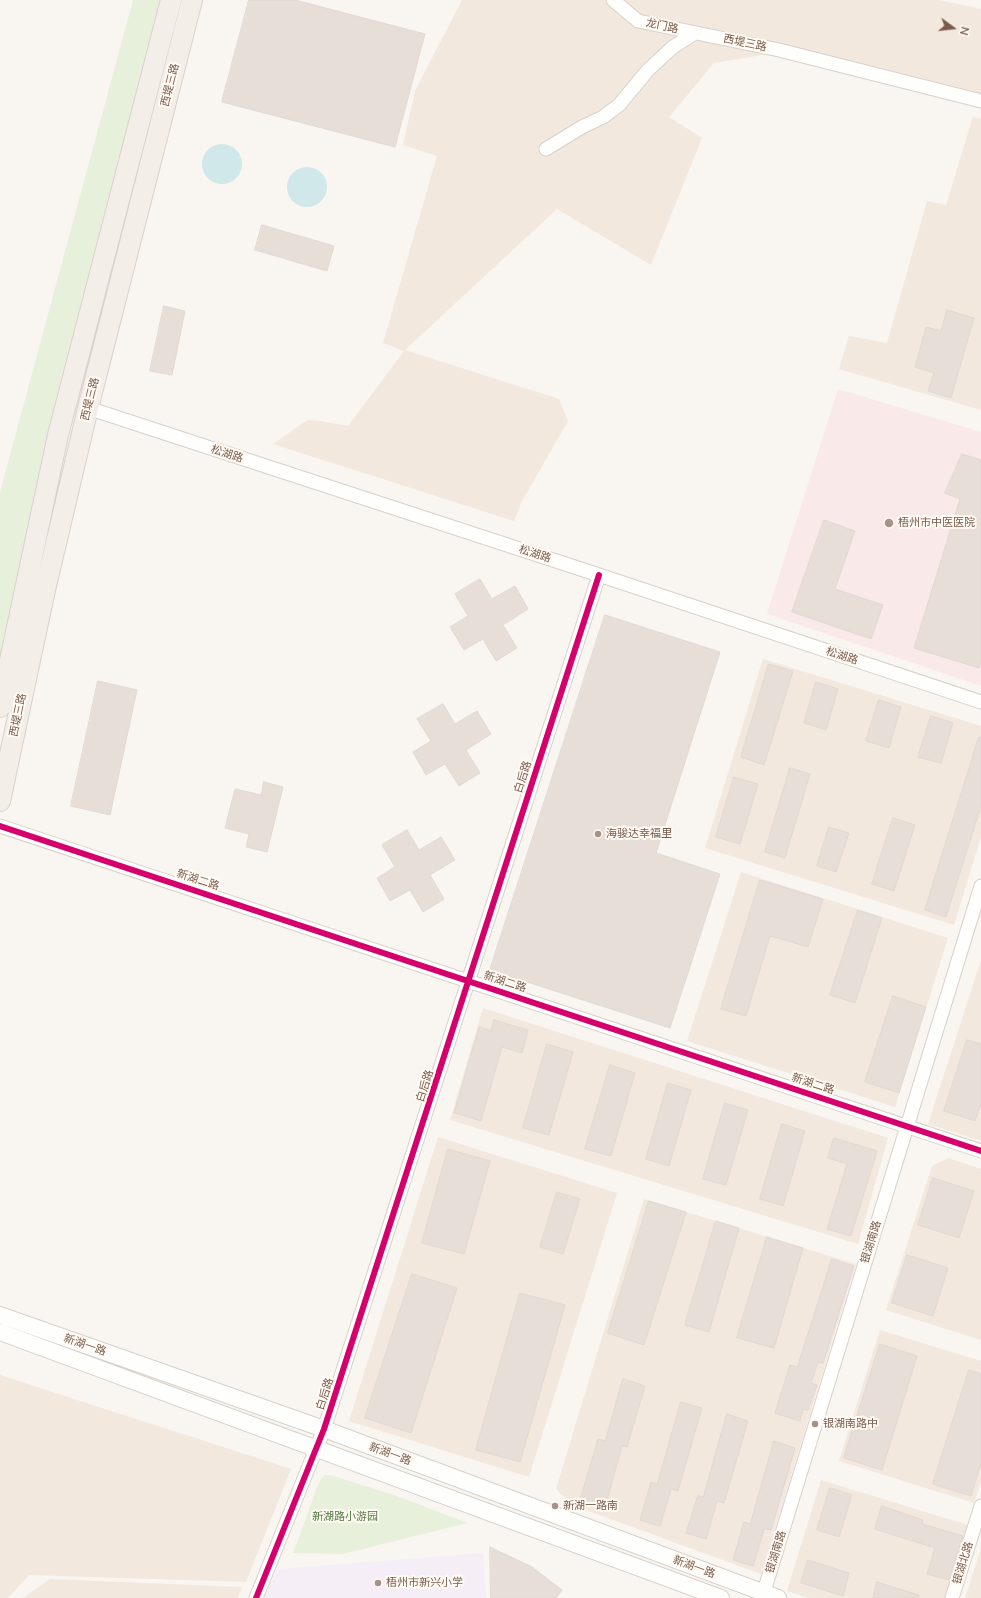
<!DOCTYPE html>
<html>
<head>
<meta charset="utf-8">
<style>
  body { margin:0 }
  #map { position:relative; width:981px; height:1598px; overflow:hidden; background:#f9f5f0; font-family:Mulish,sans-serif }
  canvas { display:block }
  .north { position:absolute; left:933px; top:8px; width:40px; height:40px; -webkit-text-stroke:3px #fffaf3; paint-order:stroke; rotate:105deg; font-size:11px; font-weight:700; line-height:16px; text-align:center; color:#7a5c4d }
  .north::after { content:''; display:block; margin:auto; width:14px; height:18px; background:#7a5c4d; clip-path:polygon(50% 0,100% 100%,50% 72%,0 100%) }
</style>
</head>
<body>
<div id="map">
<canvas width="981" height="1598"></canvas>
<div class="north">N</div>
</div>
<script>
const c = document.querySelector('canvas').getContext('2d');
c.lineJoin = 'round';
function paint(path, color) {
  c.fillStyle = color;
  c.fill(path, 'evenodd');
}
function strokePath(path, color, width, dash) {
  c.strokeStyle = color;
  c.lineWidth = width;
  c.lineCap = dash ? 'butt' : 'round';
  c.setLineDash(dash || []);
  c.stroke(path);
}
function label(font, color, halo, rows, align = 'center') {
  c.font = font + ' Mulish,"Noto Sans SC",sans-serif';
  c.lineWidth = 4;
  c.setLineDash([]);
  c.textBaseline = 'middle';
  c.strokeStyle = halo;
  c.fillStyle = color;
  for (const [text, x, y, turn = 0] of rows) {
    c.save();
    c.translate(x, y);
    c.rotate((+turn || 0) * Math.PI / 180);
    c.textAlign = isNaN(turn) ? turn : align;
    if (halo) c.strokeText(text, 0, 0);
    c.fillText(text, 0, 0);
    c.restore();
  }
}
const residential = new Path2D(`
  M462 0H939L981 9V101L779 50 751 57 714 63 669 117 702 138 651 265 557 209 405 350 559 399 568 421 522 501 514 521 273 444 307 420 320 421 348 426 404 351 383 343 437 156 403 145 415 91Z
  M973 117 981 119V410L839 369 849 336 887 343 927 201 946 205Z
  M763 659 981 726V837L954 925 705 848Z
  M741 872 948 938 895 1107 687 1041Z
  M981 960V1141L928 1124Z
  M483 1008 888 1138 858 1244 450 1120Z
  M438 1137 617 1193 529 1477 349 1421Z
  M948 1158 981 1169V1340L886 1310 932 1166Z
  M644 1199 856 1264 761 1574 572 1505 556 1489Z
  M880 1330 981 1361V1482L974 1503 839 1461Z
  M0 1375 291 1469 246 1582 29 1575 8 1598H0Z
  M821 1480 968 1525 946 1598H809L787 1591Z
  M981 1548V1598H965Z
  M50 1579 242 1587 238 1598H23Z`);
const education = new Path2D(`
  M483 1553 486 1598H265L277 1569Z`);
const medical = new Path2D(`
  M838 389 981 432V686L767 614Z`);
const green = new Path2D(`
  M133 0H171L0 707V492Z
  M325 1475H330L394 1495 468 1523 343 1554 293 1553 318 1485 321 1479Z`);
const water = new Path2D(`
  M202 164a20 20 0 1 1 40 0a20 20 0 1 1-40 0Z
  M287 187a20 20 0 1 1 40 0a20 20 0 1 1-40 0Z`);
const building = new Path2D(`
  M249 0H295L425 34 395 147 222 102Z
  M262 225 334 246 327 271 255 250Z
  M164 306 185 311 172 375 150 371Z
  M947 310 974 318 951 398 928 391 934 373 915 367 926 327 941 331Z
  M962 454 981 460V662L979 668 914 648 960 499 945 493Z
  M824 520 855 531 835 589 883 605 871 639 792 612Z
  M480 579 492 599 515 586 528 609 503 625 517 648 496 661 483 639 464 650 450 627 468 616 455 594Z
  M605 615 720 652 656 853 720 874 670 1028 490 970Z
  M769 664 793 671 764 765 741 757Z
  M98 681 137 690 110 815 71 806Z
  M816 682 838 689 826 730 804 723Z
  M879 700 901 707 889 748 866 741Z
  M443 704 455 724 477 711 491 734 466 750 480 773 459 786 445 764 426 775 413 752 431 741 417 719Z
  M931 716 953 723 941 763 918 757Z
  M979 737H981V806L946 917 925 910Z
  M790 768 810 774 785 858 765 852Z
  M734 777 758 784 740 844 716 837Z
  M264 782 283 787 267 852 246 847 249 834 225 828 235 789 261 795Z
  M893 818 915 825 894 891 872 884Z
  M829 827 849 833 836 872 817 866Z
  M407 830 419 850 441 837 455 860 430 875 444 899 423 912 410 890 390 901 377 878 395 867 382 845Z
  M760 880 823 899 808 947 770 936 746 1016 721 1009Z
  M858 910 882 918 855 1003 830 995Z
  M893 996 926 1007 899 1093 865 1082Z
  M494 1020 528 1030 522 1053 502 1047 481 1121 454 1113 479 1027 491 1031Z
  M967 1040 981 1044V1104L975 1121 944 1111Z
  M547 1044 573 1052 549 1135 523 1128Z
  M610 1065 635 1073 611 1156 585 1149Z
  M668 1083 691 1090 669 1166 646 1159Z
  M725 1103 748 1110 726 1185 703 1179Z
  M782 1124 805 1131 783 1206 760 1199Z
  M834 1138 877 1151 851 1236 827 1229 847 1164 828 1158Z
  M448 1149 490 1161 464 1254 422 1243Z
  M933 1178 974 1191 959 1238 918 1225Z
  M557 1192 580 1199 563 1254 540 1247Z
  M649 1201 686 1212 644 1345 608 1333Z
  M716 1221 739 1228 709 1332 685 1325Z
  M767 1237 803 1248 774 1348 737 1338Z
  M907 1255 948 1268 933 1316 892 1303Z
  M832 1259 854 1266 823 1363 818 1362 811 1383 817 1385 808 1410 803 1409 800 1421 775 1413 790 1365 797 1367Z
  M412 1274 457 1288 411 1433 365 1418Z
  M520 1293 565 1305 520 1462 476 1450Z
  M880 1344 917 1356 882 1470 844 1458Z
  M969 1370 981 1374V1463L971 1496 933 1484Z
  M623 1379 645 1386 627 1447 622 1446 605 1507 580 1500 598 1439 605 1441Z
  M681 1402 702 1408 678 1491 671 1489 660 1526 640 1520 651 1482 657 1484Z
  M727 1414 748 1421 724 1503 717 1501 706 1539 686 1533 698 1495 703 1497Z
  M774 1441 795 1448 771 1530 764 1529 753 1566 733 1560 744 1522 750 1524Z
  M830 1488 852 1495 839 1537 817 1530Z
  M882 1506 923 1520 922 1524 963 1536 949 1580 927 1574 935 1548 875 1529Z
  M490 1547 532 1567 562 1590 556 1598H491Z
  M808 1560 849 1573 843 1596 801 1583Z
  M877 1582 919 1595V1598H873Z`);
const minor = new Path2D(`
  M613 0 638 21 779 50 981 101
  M546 149 582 127 603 117 619 105 648 70 673 47 695 33
  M88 408 599 575 981 702
  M0 826 981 1151
  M256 1598 324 1429 599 575
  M762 1598 981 886
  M952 1598 981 1506`);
const tertiary = new Path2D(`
  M0 1315 324 1429 778 1598
  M0 1332 721 1598`);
const primary = new Path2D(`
  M0 707 58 435 171 0
  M0 801 45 590 88 408 192 0`);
const cycleway = new Path2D(`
  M0 826 981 1151
  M256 1598 324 1429 599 575`);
const markers = [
  [889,523,5,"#a69286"],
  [598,834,4,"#a69286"],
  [815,1424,4,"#a69286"],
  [555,1506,4,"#a69286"],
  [378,1583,4,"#a69286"]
];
const streetNames = [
  ["龙门路",662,26,12],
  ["西堤三路",745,43,12],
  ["西堤三路",170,85,-76],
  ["西堤三路",90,399,-76],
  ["松湖路",227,454,18],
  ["松湖路",535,554,18],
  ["松湖路",842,656,18],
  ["西堤三路",18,715,-78],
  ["白后路",523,777,-72],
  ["新湖二路",198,880,18],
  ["新湖二路",505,982,18],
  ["新湖二路",813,1084,18],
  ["白后路",425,1086,-72],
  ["银湖南路",871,1242,-73],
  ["新湖一路",85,1345,19],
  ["白后路",325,1394,-72],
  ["新湖一路",390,1454,20],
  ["银湖南路",776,1552,-73],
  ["银湖北路",963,1563,-73],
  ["新湖一路",694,1567,20]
];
const poiNames = [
  ["梧州市中医医院",898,523],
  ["海骏达幸福里",606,834],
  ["银湖南路中",823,1424],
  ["新湖一路南",563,1506],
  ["梧州市新兴小学",386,1583]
];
const parkNames = [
  ["新湖路小游园",345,1517]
];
paint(residential, '#f2e8de');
paint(education, '#f6eef6');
paint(medical, '#fae9e9');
paint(green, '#e7f0db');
paint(water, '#d0e8ea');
paint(building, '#e6ded7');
strokePath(building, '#e2d8d2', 1);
strokePath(minor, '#d7d1cb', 15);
strokePath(tertiary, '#d7d1cb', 18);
strokePath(primary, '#dad1cc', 22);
strokePath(minor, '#fefefd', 13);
strokePath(tertiary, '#fefefd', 16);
strokePath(primary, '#f3eee8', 20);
strokePath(cycleway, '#d6006c', 6);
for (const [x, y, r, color] of markers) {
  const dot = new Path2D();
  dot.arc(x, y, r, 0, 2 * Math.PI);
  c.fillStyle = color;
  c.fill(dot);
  strokePath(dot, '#fffaf3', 1.5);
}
label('11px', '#7a5c4d', '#fffaf3', streetNames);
label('11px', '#7a5c4d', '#fffaf3', poiNames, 'left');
label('11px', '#537a41', '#fffaf3', parkNames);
</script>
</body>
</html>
